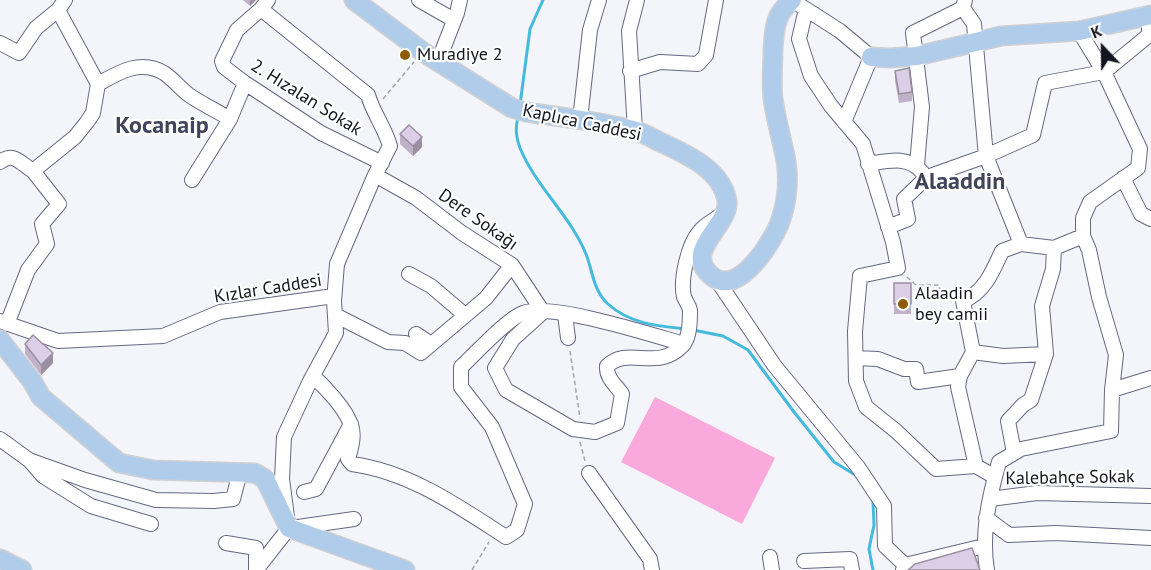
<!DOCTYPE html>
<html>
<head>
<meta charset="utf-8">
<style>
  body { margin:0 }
  #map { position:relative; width:1151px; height:570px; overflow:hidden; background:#f4f5fb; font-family:"PT Sans",sans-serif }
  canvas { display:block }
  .north { position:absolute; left:1073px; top:18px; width:60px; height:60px; -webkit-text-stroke:4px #fff; paint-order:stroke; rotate:338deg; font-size:16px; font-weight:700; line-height:24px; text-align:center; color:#13141e }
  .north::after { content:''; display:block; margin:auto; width:21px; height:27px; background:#13141e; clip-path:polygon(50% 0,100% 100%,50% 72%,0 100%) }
</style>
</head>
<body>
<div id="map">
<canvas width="1151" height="570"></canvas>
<div class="north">K</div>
</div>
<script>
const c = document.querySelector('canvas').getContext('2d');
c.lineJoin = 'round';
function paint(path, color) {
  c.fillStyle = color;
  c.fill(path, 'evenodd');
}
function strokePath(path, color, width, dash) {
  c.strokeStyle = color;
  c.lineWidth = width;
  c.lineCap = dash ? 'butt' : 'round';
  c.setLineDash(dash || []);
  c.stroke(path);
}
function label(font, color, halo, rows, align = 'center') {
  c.font = font + ' "PT Sans",sans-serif';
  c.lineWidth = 4.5;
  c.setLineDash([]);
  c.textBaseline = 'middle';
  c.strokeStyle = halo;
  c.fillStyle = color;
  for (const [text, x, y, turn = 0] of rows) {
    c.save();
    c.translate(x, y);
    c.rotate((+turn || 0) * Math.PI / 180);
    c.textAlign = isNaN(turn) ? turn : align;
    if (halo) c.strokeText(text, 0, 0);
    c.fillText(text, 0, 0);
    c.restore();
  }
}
const green = new Path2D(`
  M655 397 775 458 742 524 621 462Z`);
const stream = new Path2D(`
  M520 105 530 29 543 0
  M518 117C515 129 516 137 520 148 536 187 570 215 586 254 593 272 593 290 608 304 630 324 658 326 686 329
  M693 330 723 336 748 350 794 412 834 462 857 476
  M873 570 869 549 874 525 873 501`);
const path = new Path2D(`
  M383 99 414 62
  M907 277 916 285H939L941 296 952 299
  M570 351 580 418
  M580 442 585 461
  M472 570 489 542`);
const minor = new Path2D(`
  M268 0 261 9 237 30 222 61 224 67 245 83 321 133 382 163
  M419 0 454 20
  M965 0 963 8 974 24 986 156 1021 244
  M801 6 840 31 871 57 844 122
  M261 9 368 95C373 113 385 128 390 146L375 175 337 264 334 301 336 333 310 381 284 437 282 479 287 517
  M806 9 799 39 811 76 831 106 863 144 893 242 898 268 860 276 855 331 856 381 866 407 896 431 936 469 976 466
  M58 10 98 84
  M0 43 19 53 36 28 58 10 65 0
  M438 62 457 13 460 0
  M630 71 660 62 698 64 706 55 716 0
  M580 120 590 30 599 0
  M635 130 629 31 637 0
  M0 162C14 151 21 164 33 171L75 137 87 122 93 113 98 84C119 72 141 59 164 73 173 79 180 88 189 95 202 104 217 111 230 119L245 83
  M868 164C887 161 909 155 922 172
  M917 165 922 107 913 33 963 8
  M375 175 416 198 462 233 512 265 543 312
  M1123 178 1141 214 1151 219
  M192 180 230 119
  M888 227 908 219 904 199 927 177 986 156 1033 135 1045 83 1104 72 1149 35V16
  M409 274 431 286 465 315
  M717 280 774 365 858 467 884 506 885 546 905 565
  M543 312 513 339 495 368 506 390 573 429 595 432 617 423 622 394C616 385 606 378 607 366 629 345 657 373 683 345 690 337 690 321 690 310 689 305 686 302 684 297 680 280 688 244 700 231 705 224 715 220 722 214
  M565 314 568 338
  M335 315 388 342 405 343 421 353 486 298 512 265
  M0 321 58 341 163 336 220 312 334 296
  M7 324 28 270 47 244 42 224 59 204 33 171
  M416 334 431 344
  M973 352 963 301C984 293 993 271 1002 251L1021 244 1054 248 1083 236V218L1090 202 1138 168 1140 149 1104 72 1079 31
  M973 352 960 376 958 387 976 466 995 477
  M973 352 1003 356 1046 354
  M856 358 878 359 904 369H916L918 382 960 376
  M313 376C325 387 346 409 351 425 355 436 351 448 348 459L352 464C410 472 458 506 506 537L517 530 525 504 492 427 461 387V367C475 354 507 319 523 313 550 302 652 335 684 344
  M1112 390 1151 378
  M0 439 29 460 85 480 156 500 214 501 233 499 240 472
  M1014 453 1008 421 1023 405 1031 400 1046 354 1042 306 1053 269 1054 248
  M30 461 43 476 91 506 151 524
  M589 473 650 559 652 570
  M304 492 316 489 351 424
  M990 499 1037 493 1151 496
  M986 518 1009 535 1056 533 1151 538
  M291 528 354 519
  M226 543 256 548V570
  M770 557 772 570
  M804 561 850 559 852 570
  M256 570 289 528
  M903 570 905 565 984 546
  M987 570C981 534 989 497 999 462L1021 449 1111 431 1112 390 1116 355 1099 297 1089 250 1083 236`);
const major = new Path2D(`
  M354 0 423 52 512 108 526 112C561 117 598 121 633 130 642 132 650 137 658 141 684 153 722 169 727 201 730 226 680 252 713 277 739 297 775 239 781 219 787 201 789 181 786 161 782 140 776 120 773 99 771 83 773 65 773 49 774 38 774 24 780 14 783 9 788 4 792 0
  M871 57 890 58 917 56 1001 36 1079 31 1151 15
  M0 340 32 381 41 397 119 463 153 470 255 473 265 479 289 528 405 570
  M0 559 22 570`);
const wall = new Path2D(`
  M243 0H256L250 6Z
  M895 71 912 92V101L899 103 895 81Z
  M400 134 422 147 413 156 400 144Z
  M894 283H911V314H894Z
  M25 344 53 363 41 375 25 354Z`);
const shadedWall = new Path2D(`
  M251 0H256L250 6V1Z
  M422 137V147L413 156V146Z
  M53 353V363L41 375V365Z`);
const building = new Path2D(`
  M909 68 912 92 899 94 895 71Z
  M409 125 422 137 413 146 400 134Z
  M894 283H911V304H894Z
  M33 335 53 353 41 365 25 344Z
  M972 548 980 570H908L915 564Z`);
const markers = [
  [405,55,6,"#8e5c09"],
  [903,304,6,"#8e5c09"]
];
const poiNames = [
  ["Muradiye 2",417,55],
  ["Alaadin",915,294],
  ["bey camii",915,315]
];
const streetNames = [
  ["2. Hızalan Sokak",306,98,32],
  ["Kaplıca Caddesi",582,123,12],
  ["Dere Sokağı",478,220,35],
  ["Kızlar Caddesi",268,289,-9],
  ["Kalebahçe Sokak",1070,478,-1]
];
const districtNames = [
  ["Kocanaip",162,126],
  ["Alaaddin",960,182]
];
paint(green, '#f9a9dc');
strokePath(stream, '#4bd', 3);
strokePath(minor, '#666881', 16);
strokePath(major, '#d0d0d2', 21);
strokePath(path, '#a3a4ab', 1.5, [4.5, 3]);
strokePath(minor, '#fff', 14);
strokePath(major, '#afcceb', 18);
paint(wall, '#beb1c8');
paint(shadedWall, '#9b90a2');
paint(building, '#ddcee8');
strokePath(building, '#9b90a2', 1.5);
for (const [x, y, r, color] of markers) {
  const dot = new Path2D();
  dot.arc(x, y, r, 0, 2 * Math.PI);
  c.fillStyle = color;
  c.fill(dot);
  strokePath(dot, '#fff', 2);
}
label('18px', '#13141e', '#fff', poiNames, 'left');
label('18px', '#13141e', '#fff', streetNames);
label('bold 24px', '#42445b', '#fff', districtNames);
</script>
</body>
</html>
